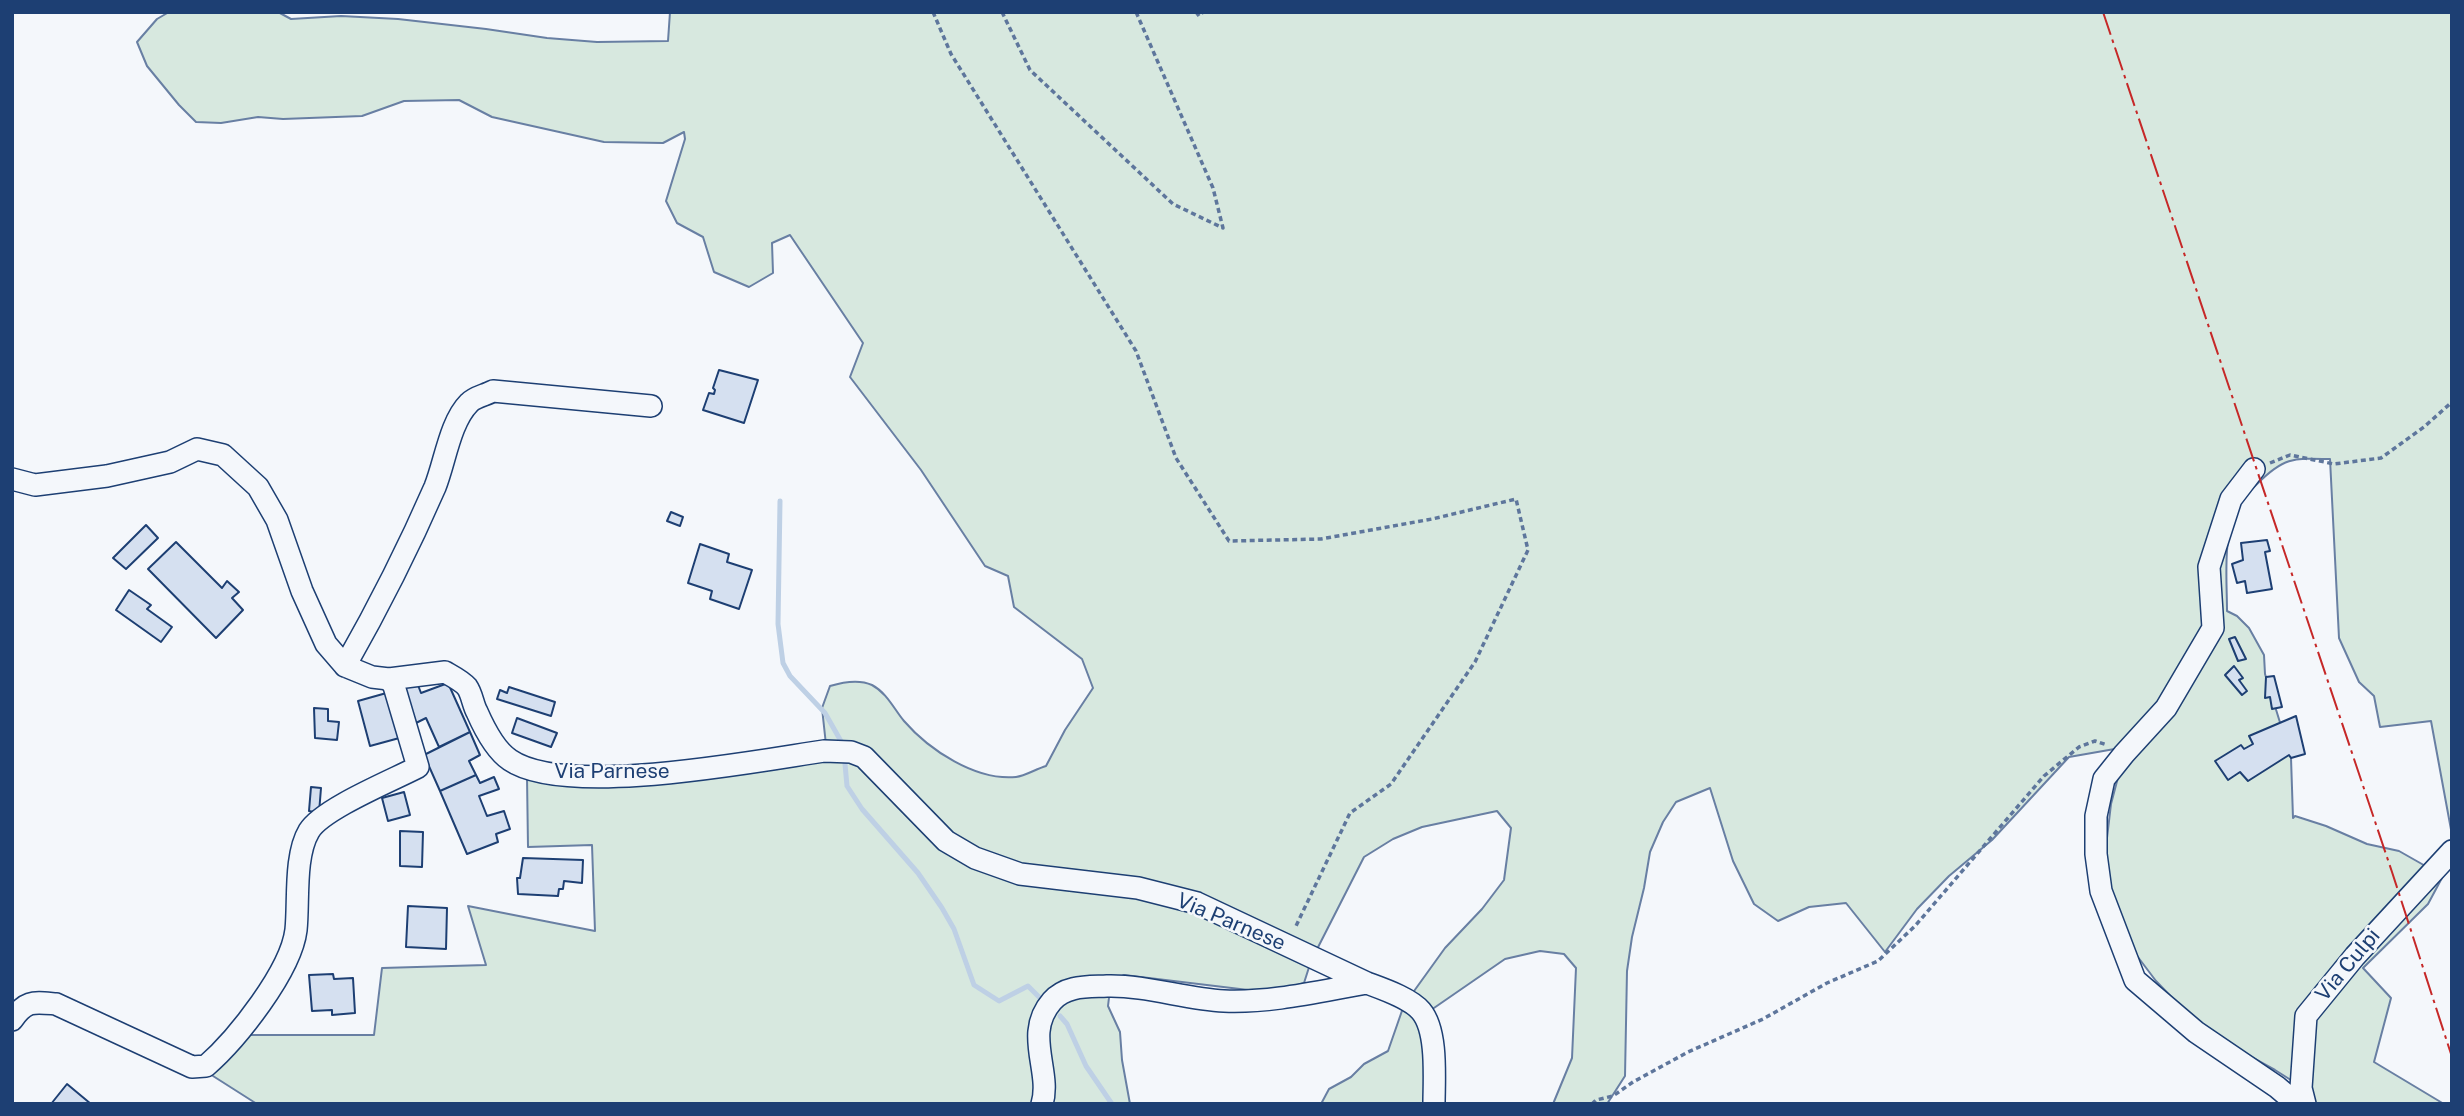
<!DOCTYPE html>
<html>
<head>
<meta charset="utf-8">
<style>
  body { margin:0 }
  #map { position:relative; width:2464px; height:1116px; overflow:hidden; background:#f4f7fb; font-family:"Public Sans",sans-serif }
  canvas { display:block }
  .frame { position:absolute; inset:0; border:14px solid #1d3f73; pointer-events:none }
</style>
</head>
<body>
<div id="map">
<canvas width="2464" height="1116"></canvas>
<div class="frame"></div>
</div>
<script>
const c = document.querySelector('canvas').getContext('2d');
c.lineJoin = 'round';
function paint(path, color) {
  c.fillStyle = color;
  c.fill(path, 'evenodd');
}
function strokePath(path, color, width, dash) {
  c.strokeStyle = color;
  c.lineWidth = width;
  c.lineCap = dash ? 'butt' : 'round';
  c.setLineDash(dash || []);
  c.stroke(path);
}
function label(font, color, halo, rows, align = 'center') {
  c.font = font + ' "Public Sans",sans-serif';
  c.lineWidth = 5;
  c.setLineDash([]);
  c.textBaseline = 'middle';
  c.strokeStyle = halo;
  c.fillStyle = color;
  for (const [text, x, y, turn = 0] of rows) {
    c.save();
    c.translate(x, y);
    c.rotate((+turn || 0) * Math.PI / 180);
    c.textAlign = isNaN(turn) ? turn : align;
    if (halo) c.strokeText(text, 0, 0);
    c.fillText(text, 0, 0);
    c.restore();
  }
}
const green = new Path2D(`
  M169 12H278L291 19 341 16 398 19 486 29 547 38 597 42 668 41 670 12H2452V835L2431 721 2380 727 2374 696 2359 682 2339 638 2330 459C2293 458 2284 457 2257 484 2251 490 2244 496 2239 504 2222 536 2227 577 2227 611L2237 616 2249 628 2264 655 2265 674 2291 758 2293 818 2295 816 2326 826 2367 844 2399 851 2443 876 2428 904 2363 968 2391 998 2374 1062 2444 1104H2314L2313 1094 2275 1070 2204 1031 2156 981 2119 932 2105 855 2111 804 2126 747 2069 757 1992 840 1949 876 1917 909 1885 952 1846 903 1809 907 1778 921 1754 904 1733 861 1710 788 1676 802 1663 822 1650 852 1644 888 1632 937 1627 971 1625 1076 1607 1104H1553L1572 1058 1576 968 1564 954 1540 951 1505 959 1418 1019 1433 1053 1432 1104H1321L1329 1089 1351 1077 1364 1064 1388 1051 1404 1005 1445 948 1482 909 1504 880 1511 828 1497 811 1422 827 1393 839 1364 857 1311 961 1304 983 1273 993 1124 975 1111 981 1108 1006 1120 1032 1122 1060 1130 1104H257L202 1069 240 1035H374L382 968 486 965 468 906 595 931 592 845 528 847 527 777 827 754 822 708 830 686C843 682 859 679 872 685 887 693 894 709 904 721 929 750 976 781 1016 777 1025 776 1036 769 1046 766L1065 730 1093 688 1082 659 1014 607 1008 576 985 566 921 470 850 377 863 343 790 235 772 243 773 273 749 287 714 272 703 237 677 223 666 201 685 139 684 132 663 143 604 142 492 117 459 100 404 101 362 116 283 119 258 117 221 123 196 122 179 105 147 66 137 42 157 19Z`);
const stream = new Path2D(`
  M780 501 778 624 783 663 790 676 825 713 842 743
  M845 764 847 786 862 809 918 873 942 908 954 929 974 985 999 1001 1028 986 1043 1001
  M1060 1016 1067 1024 1086 1066 1112 1104`);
const building = new Path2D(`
  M719 370 758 380 744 423 703 410 709 393 714 394 715 390 713 388Z
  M671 512 683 517 680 526 667 521Z
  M146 525 158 538 126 569 113 558Z
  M2267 540 2270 551 2265 552 2272 589 2247 593 2245 581 2237 583 2232 564 2243 560 2241 543Z
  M176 542 222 588 227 581 239 592 232 598 243 610 216 638 148 569Z
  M700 544 729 554 727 562 752 570 739 609 710 599 712 591 688 583Z
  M129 590 151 605 147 609 172 627 161 642 116 610Z
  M2235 637 2246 659 2238 661 2229 639Z
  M2234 666 2243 678 2239 680 2247 691 2242 695 2225 675Z
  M2274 676 2282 707 2272 709 2270 697 2265 698 2266 677Z
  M416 680 421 693 448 683 470 732 439 747 426 718 414 724 399 687Z
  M509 687 555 702 551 716 497 699 500 690 507 693Z
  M390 692 403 737 370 746 358 701Z
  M314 708 328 709V721L339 722 337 740 315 738Z
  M2296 716 2305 754 2291 758 2289 755 2248 781 2240 772 2228 780 2215 761 2241 745 2244 749 2253 744 2249 736Z
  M517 718 557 733 551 747 512 733Z
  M470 732 480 755 469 761 476 775 440 791 424 755Z
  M476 775 480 783 494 777 499 789 479 796 487 816 504 811 510 829 496 834 498 842 467 854 440 791Z
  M311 787 321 788 319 813 309 811Z
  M404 792 410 815 388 821 382 798Z
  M400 831 423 832 422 867 400 866Z
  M523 858 583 860 582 883 564 881 563 889H559L558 896 518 894 517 878H520Z
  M408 906 447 908 446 949 406 947Z
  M333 974 334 979 353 978 355 1013 332 1015V1010L312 1011 309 975Z
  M67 1084 91 1104H51Z`);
const path = new Path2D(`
  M933 12 951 54 1136 351 1176 458 1229 541 1321 539 1432 519 1516 499 1528 550 1475 662 1391 784 1350 813 1295 928
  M1002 12 1030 70 1173 204 1223 228 1213 188 1136 12
  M1196 12 1199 16 1203 12
  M2270 463 2290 455 2334 464 2381 458 2424 427 2452 402
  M1592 1104 1596 1100 1613 1096 1633 1082 1688 1052 1763 1019 1827 983 1878 961 1915 926 2044 776 2079 747 2095 741 2107 745`);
const minor = new Path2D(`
  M2254 469 2231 499 2209 567 2213 628 2166 708 2124 754 2104 779 2096 816V854L2101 891 2135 980 2196 1032 2277 1087 2297 1104
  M12 479 35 485 107 476 170 462 197 449 223 455 258 487 277 520 302 591 326 644 345 666 372 677 389 679 445 672C452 676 462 681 467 687 472 694 473 705 477 712 484 728 495 750 510 760 565 798 756 761 824 751L851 752 864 757 946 841 975 858 1020 874 1138 888 1197 903 1367 983C1383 989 1410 998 1421 1011 1438 1031 1434 1079 1434 1104
  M345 666C378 608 408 549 435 487 445 462 450 422 469 403 474 397 486 395 493 391L651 406
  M12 1020C26 1000 33 1002 56 1004L192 1067 206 1066C237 1039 291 971 296 930 299 902 294 856 309 831 322 809 393 780 418 767L394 686 389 679
  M1042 1104C1052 1071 1023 1034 1052 1001 1066 985 1088 987 1107 986 1146 985 1185 999 1224 1001 1272 1003 1320 991 1367 983
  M2305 1104 2301 1088 2306 1016 2355 956 2452 851`);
const power = new Path2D(`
  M2103 12 2392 872 2452 1057`);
const streetNames = [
  ["Via Parnese",612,772],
  ["Via Parnese",1231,922,23],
  ["Via Culpi",2348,965,-50]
];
paint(green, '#d7e8df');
strokePath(green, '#687fa3', 2);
strokePath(stream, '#bed0e5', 5);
paint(building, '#d5e0f0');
strokePath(building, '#1d3f73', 2);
strokePath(minor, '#1d3f73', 24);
strokePath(path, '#5e769c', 3.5, [5, 3.5]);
strokePath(minor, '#f4f7fb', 21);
strokePath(power, '#c62828', 2, [24, 5, 3.5, 5]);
label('21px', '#1d3f73', '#f4f7fb', streetNames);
</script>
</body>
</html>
